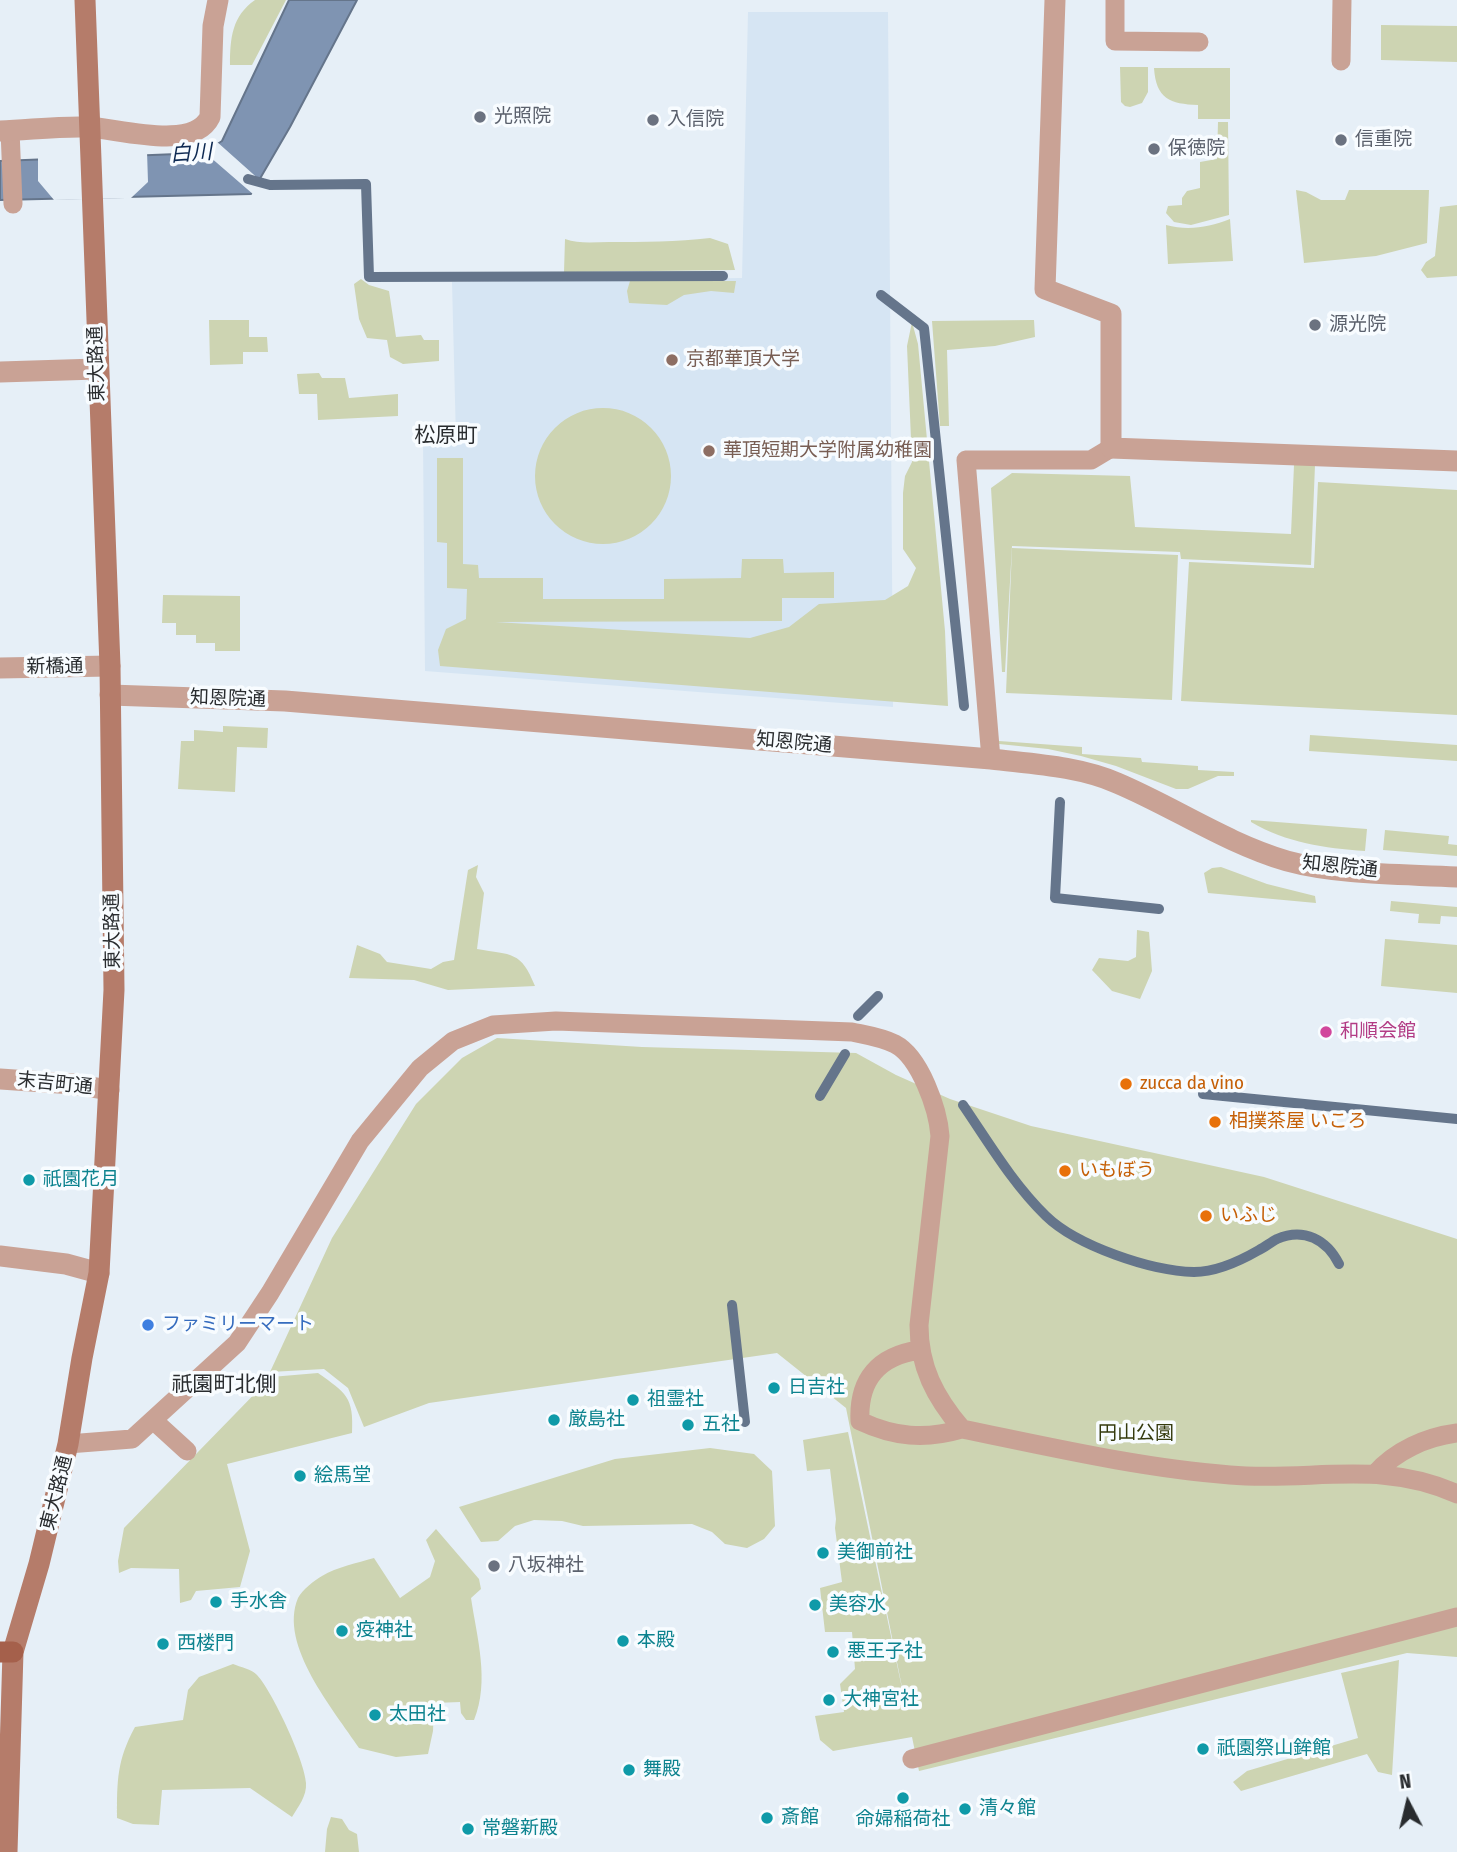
<!DOCTYPE html>
<html>
<head>
<meta charset="utf-8">
<style>
  body { margin:0 }
  #map { position:relative; width:1457px; height:1852px; overflow:hidden; background:#e6eff7; font-family:"Fira Sans Condensed",sans-serif }
  canvas { display:block }
  .north { position:absolute; left:1373px; top:1768px; width:70px; height:70px; -webkit-text-stroke:5px #f8fcff; paint-order:stroke; rotate:353deg; font-size:19px; font-weight:700; line-height:28px; text-align:center; color:#292c2f }
  .north::after { content:''; display:block; margin:auto; width:24px; height:32px; background:#292c2f; clip-path:polygon(50% 0,100% 100%,50% 72%,0 100%) }
</style>
</head>
<body>
<div id="map">
<canvas width="1457" height="1852"></canvas>
<div class="north">N</div>
</div>
<script>
const c = document.querySelector('canvas').getContext('2d');
c.lineJoin = 'round';
function paint(path, color) {
  c.fillStyle = color;
  c.fill(path, 'evenodd');
}
function strokePath(path, color, width, dash) {
  c.strokeStyle = color;
  c.lineWidth = width;
  c.lineCap = dash ? 'butt' : 'round';
  c.setLineDash(dash || []);
  c.stroke(path);
}
function label(font, color, halo, rows, align = 'center') {
  c.font = font + ' "Fira Sans Condensed","Noto Sans JP",sans-serif';
  c.lineWidth = 7;
  c.setLineDash([]);
  c.textBaseline = 'middle';
  c.strokeStyle = halo;
  c.fillStyle = color;
  for (const [text, x, y, turn = 0] of rows) {
    c.save();
    c.translate(x, y);
    c.rotate((+turn || 0) * Math.PI / 180);
    c.textAlign = isNaN(turn) ? turn : align;
    if (halo) c.strokeText(text, 0, 0);
    c.fillText(text, 0, 0);
    c.restore();
  }
}
const built = new Path2D(`
  M748 12H888L893 707 425 671 423 440 456 439 452 282 742 278Z`);
const green = new Path2D(`
  M255 0H286L252 65H230C230 38 232 16 255 0Z
  M1381 25 1457 26V62L1381 60Z
  M1120 67H1148V92L1142 103 1130 107 1125 106 1121 102Z
  M1154 68H1230V119H1198V105C1170 104 1156 99 1154 68Z
  M1218 122H1228L1229 215 1191 225 1174 222 1166 213 1168 206 1182 205V198L1187 191 1200 188V162L1217 159Z
  M1296 190 1306 192 1321 200H1345L1349 190H1429L1427 243 1376 256 1304 263Z
  M1457 205V276L1427 278 1421 270 1426 262 1435 256 1440 207Z
  M1230 219 1233 261 1168 264 1166 225C1189 231 1209 227 1230 219Z
  M710 238 728 244 735 270 564 272 565 239C579 244 594 242 609 242 643 242 677 242 710 238Z
  M361 279 369 285 389 291 396 337 421 335 424 340H439V361L403 364 390 357 387 340 367 338 359 319 354 284Z
  M630 281H736L734 293 711 291 684 295 667 305 629 303 627 291Z
  M209 320H249V337H267L268 352H243V364L210 365Z
  M1034 320 1035 337 995 346 947 350 949 426H940L932 321Z
  M912 322 918 344 945 631 948 706 440 666 438 650 446 629 466 619 467 589 447 588V543L437 542V458H463V564L478 565 479 578H543V599H664V579L741 578 742 559H783L784 573 834 572V598H782V621L496 622 750 638 789 627 819 604 885 600 908 586 916 568 903 549V493L905 476 912 462 907 346Z
  M319 373 322 378H345L349 398 398 394V416L318 420 317 394H299L297 374Z
  M535 476a68 68 0 1 1 136 0a68 68 0 1 1-136 0Z
  M1294 465H1315L1311 565 1181 559 1180 552 1012 546 1005 672H1002L991 488 1012 473 1130 476 1135 527 1291 534Z
  M1318 482 1457 490V715L1181 701 1189 562 1314 568Z
  M1012 548 1178 555 1172 700 1006 693Z
  M163 595 240 596V651H215V643H196V635H176V623H162Z
  M223 726 268 728 267 748 237 747 235 792 178 789 181 741H194V730L223 732Z
  M1310 735 1457 745V761L1309 751Z
  M999 741 1082 747V754L1141 758 1142 762 1198 766V770L1234 772V776H1218L1188 789H1176L1116 766 1081 756 1048 749 999 744Z
  M1251 820 1367 829 1365 851C1324 848 1287 843 1251 822Z
  M1385 830 1449 836 1448 844 1457 845V856L1383 850Z
  M478 865 476 877 484 893 477 949C512 955 521 951 535 986L448 990 414 980 349 978 357 945 380 954 387 962 431 969 443 962 454 960 468 870Z
  M1221 867 1267 884 1315 896 1316 903 1208 893 1204 873 1212 868Z
  M1391 901 1457 907V917L1441 916 1440 924 1418 923 1419 914 1390 911Z
  M1137 930 1149 932 1152 971 1140 999 1112 991 1092 970 1099 958 1128 961 1136 957Z
  M1385 939 1457 945V993L1381 986Z
  M497 1038 642 1047 856 1053 896 1075 950 1099 1031 1126 1264 1177 1457 1239V1657L1407 1653 919 1771 912 1737 833 1751 820 1740 815 1716 844 1712 840 1684 855 1669 852 1632H825L820 1588 842 1582 835 1528 836 1519 830 1469 807 1471 803 1440 848 1432 907 1712 846 1408 777 1353 429 1403 364 1427 348 1388 324 1369 270 1372 332 1238 416 1104 462 1058Z
  M318 1373C346 1393 354 1397 352 1433L227 1464 250 1551 240 1587 196 1591 191 1600 180 1603 179 1569 131 1568 119 1573 118 1561 124 1528 271 1377Z
  M710 1448 754 1454 772 1471 775 1526 764 1539 747 1548 725 1544 712 1532 692 1524 583 1526 562 1521 534 1520 515 1526 498 1541 481 1542 459 1507 615 1459Z
  M436 1529 479 1579 481 1589 471 1598C477 1638 490 1681 474 1720H466L461 1713 460 1702 434 1703 433 1731 428 1754 396 1757 359 1748C334 1710 278 1645 298 1598 302 1590 315 1580 322 1576 337 1567 357 1563 374 1558L400 1598 430 1577 435 1561 426 1540Z
  M1399 1660 1392 1775 1378 1772 1367 1754 1241 1791 1233 1782 1247 1771 1358 1738 1341 1673Z
  M233 1664C240 1667 252 1669 257 1675 272 1691 305 1761 306 1783 307 1796 298 1807 292 1817L250 1788 162 1790 159 1825 133 1824 117 1818C117 1780 117 1760 135 1727L183 1720 188 1690 199 1677Z
  M331 1817 342 1819 349 1830 357 1834 359 1852H325L327 1829Z`);
const water = new Path2D(`
  M289 0H357L290 127 251 194 0 200V161L203 153 222 141Z`);
const pier = new Path2D(`
  M216 141 262 182 254 195 202 150Z
  M147 151 148 182 131 198 54 200 38 181V155Z`);
const stream = new Path2D(`
  M248 179 270 185 366 184 369 277 723 276
  M881 295 924 328 964 706
  M1060 802 1055 898 1159 909
  M858 1016 878 996
  M1203 1094 1457 1119
  M820 1096 845 1054
  M963 1105C989 1143 1013 1184 1046 1216 1077 1246 1151 1271 1194 1272 1216 1272 1240 1261 1259 1250 1265 1247 1271 1242 1277 1239 1304 1227 1327 1240 1339 1264
  M732 1305 745 1422`);
const service = new Path2D(`
  M1115 0V41L1199 42
  M1341 61 1342 0
  M10 130 13 204
  M991 759 966 460H1091L1111 448
  M919 1350C879 1356 858 1379 860 1421 894 1437 925 1440 962 1429 1050 1447 1140 1468 1230 1475 1310 1482 1382 1459 1457 1494
  M153 1420 187 1451
  M68 1444 132 1439 237 1343 270 1293 360 1141 420 1068 453 1041 493 1025 556 1021 852 1032C866 1035 881 1037 895 1044 920 1057 938 1109 940 1136L919 1325C919 1367 935 1397 962 1429
  M1375 1474C1395 1451 1426 1437 1457 1433
  M912 1759 1457 1617`);
const minor = new Path2D(`
  M1055 0 1045 289 1111 314V448L1457 461
  M0 131C29 130 58 126 87 127 117 128 193 152 210 117L213 26 218 0
  M0 372 97 369
  M0 668 110 666
  M0 1079 73 1084 109 1090
  M0 1256 66 1264 99 1273`);
const tertiary = new Path2D(`
  M110 695 285 701 991 759C1032 764 1078 766 1117 783 1174 807 1226 843 1287 861 1338 875 1403 874 1457 877`);
const secondary = new Path2D(`
  M7 1852 13 1652 39 1564 68 1444 82 1358 99 1273 114 990 110 666 85 0`);
const primary = new Path2D(`
  M0 1652H13`);
const markers = [
  [480,117,7,"#6b7280"],
  [653,120,7,"#6b7280"],
  [1341,140,7,"#6b7280"],
  [1154,149,7,"#6b7280"],
  [1315,325,7,"#6b7280"],
  [672,360,7,"#8d6e63"],
  [709,451,7,"#8d6e63"],
  [1326,1032,7,"#d1479c"],
  [1126,1084,7,"#e8710a"],
  [1215,1122,7,"#e8710a"],
  [1065,1171,7,"#e8710a"],
  [29,1180,7,"#0f9aa8"],
  [1206,1216,7,"#e8710a"],
  [148,1325,7,"#3f7fe0"],
  [774,1388,7,"#0f9aa8"],
  [633,1400,7,"#0f9aa8"],
  [554,1420,7,"#0f9aa8"],
  [688,1425,7,"#0f9aa8"],
  [300,1476,7,"#0f9aa8"],
  [823,1553,7,"#0f9aa8"],
  [494,1566,7,"#6b7280"],
  [216,1602,7,"#0f9aa8"],
  [815,1605,7,"#0f9aa8"],
  [342,1631,7,"#0f9aa8"],
  [623,1641,7,"#0f9aa8"],
  [163,1644,7,"#0f9aa8"],
  [833,1652,7,"#0f9aa8"],
  [829,1700,7,"#0f9aa8"],
  [375,1715,7,"#0f9aa8"],
  [1203,1749,7,"#0f9aa8"],
  [629,1770,7,"#0f9aa8"],
  [903,1798,7,"#0f9aa8"],
  [965,1809,7,"#0f9aa8"],
  [767,1818,7,"#0f9aa8"],
  [468,1829,7,"#0f9aa8"]
];
const worshipNames = [
  ["光照院",494,117],
  ["入信院",667,120],
  ["信重院",1355,140],
  ["保徳院",1168,149],
  ["源光院",1329,325],
  ["八坂神社",508,1566]
];
const educationNames = [
  ["京都華頂大学",686,360],
  ["華頂短期大学附属幼稚園",723,451]
];
const streetNames = [
  ["東大路通",97,364,-92],
  ["新橋通",55,667,-1],
  ["知恩院通",228,699,2],
  ["知恩院通",794,743,5],
  ["知恩院通",1340,867,6],
  ["東大路通",113,931,-91],
  ["末吉町通",55,1084,6],
  ["東大路通",57,1493,-76]
];
const hotelNames = [
  ["和順会館",1340,1032]
];
const foodNames = [
  ["zucca da vino",1140,1084],
  ["相撲茶屋 いころ",1229,1122],
  ["いもぼう",1079,1171],
  ["いふじ",1220,1216]
];
const cultureNames = [
  ["祇園花月",43,1180],
  ["日吉社",788,1388],
  ["祖霊社",647,1400],
  ["厳島社",568,1420],
  ["五社",702,1425],
  ["絵馬堂",314,1476],
  ["美御前社",837,1553],
  ["手水舎",230,1602],
  ["美容水",829,1605],
  ["疫神社",356,1631],
  ["本殿",637,1641],
  ["西楼門",177,1644],
  ["悪王子社",847,1652],
  ["大神宮社",843,1700],
  ["太田社",389,1715],
  ["祇園祭山鉾館",1217,1749],
  ["舞殿",643,1770],
  ["清々館",979,1809],
  ["斎館",781,1818],
  ["命婦稲荷社",903,1820,"center"],
  ["常磐新殿",482,1829]
];
const shopNames = [
  ["ファミリーマート",162,1325]
];
const parkNames = [
  ["円山公園",1136,1434]
];
const waterNames = [
  ["白川",191,154,-4]
];
const neighbourhoodNames = [
  ["松原町",446,436],
  ["祇園町北側",224,1385]
];
paint(built, '#d6e5f3');
paint(green, '#cdd4b2');
paint(water, '#7f94b2');
strokePath(water, '#65758b', 2);
paint(pier, '#e6eff7');
strokePath(stream, '#65758b', 10);
strokePath(service, '#c9a295', 19);
strokePath(minor, '#c9a295', 21);
strokePath(tertiary, '#c9a295', 21);
strokePath(secondary, '#b57c6a', 21);
strokePath(primary, '#a5604b', 21);
for (const [x, y, r, color] of markers) {
  const dot = new Path2D();
  dot.arc(x, y, r, 0, 2 * Math.PI);
  c.fillStyle = color;
  c.fill(dot);
  strokePath(dot, '#f8fcff', 2.5);
}
label('19px', '#5b616d', '#f8fcff', worshipNames, 'left');
label('19px', '#785e54', '#f8fcff', educationNames, 'left');
label('19px', '#292c2f', '#f8fcff', streetNames);
label('19px', '#b23c85', '#f8fcff', hotelNames, 'left');
label('19px', '#c56008', '#f8fcff', foodNames, 'left');
label('19px', '#0d838f', '#f8fcff', cultureNames, 'left');
label('19px', '#366cbe', '#f8fcff', shopNames, 'left');
label('19px', '#343a0d', '#f8fcff', parkNames);
label('italic 21px', '#0d2952', '#f8fcff', waterNames);
label('21px', '#292c2f', '#f8fcff', neighbourhoodNames);
</script>
</body>
</html>
